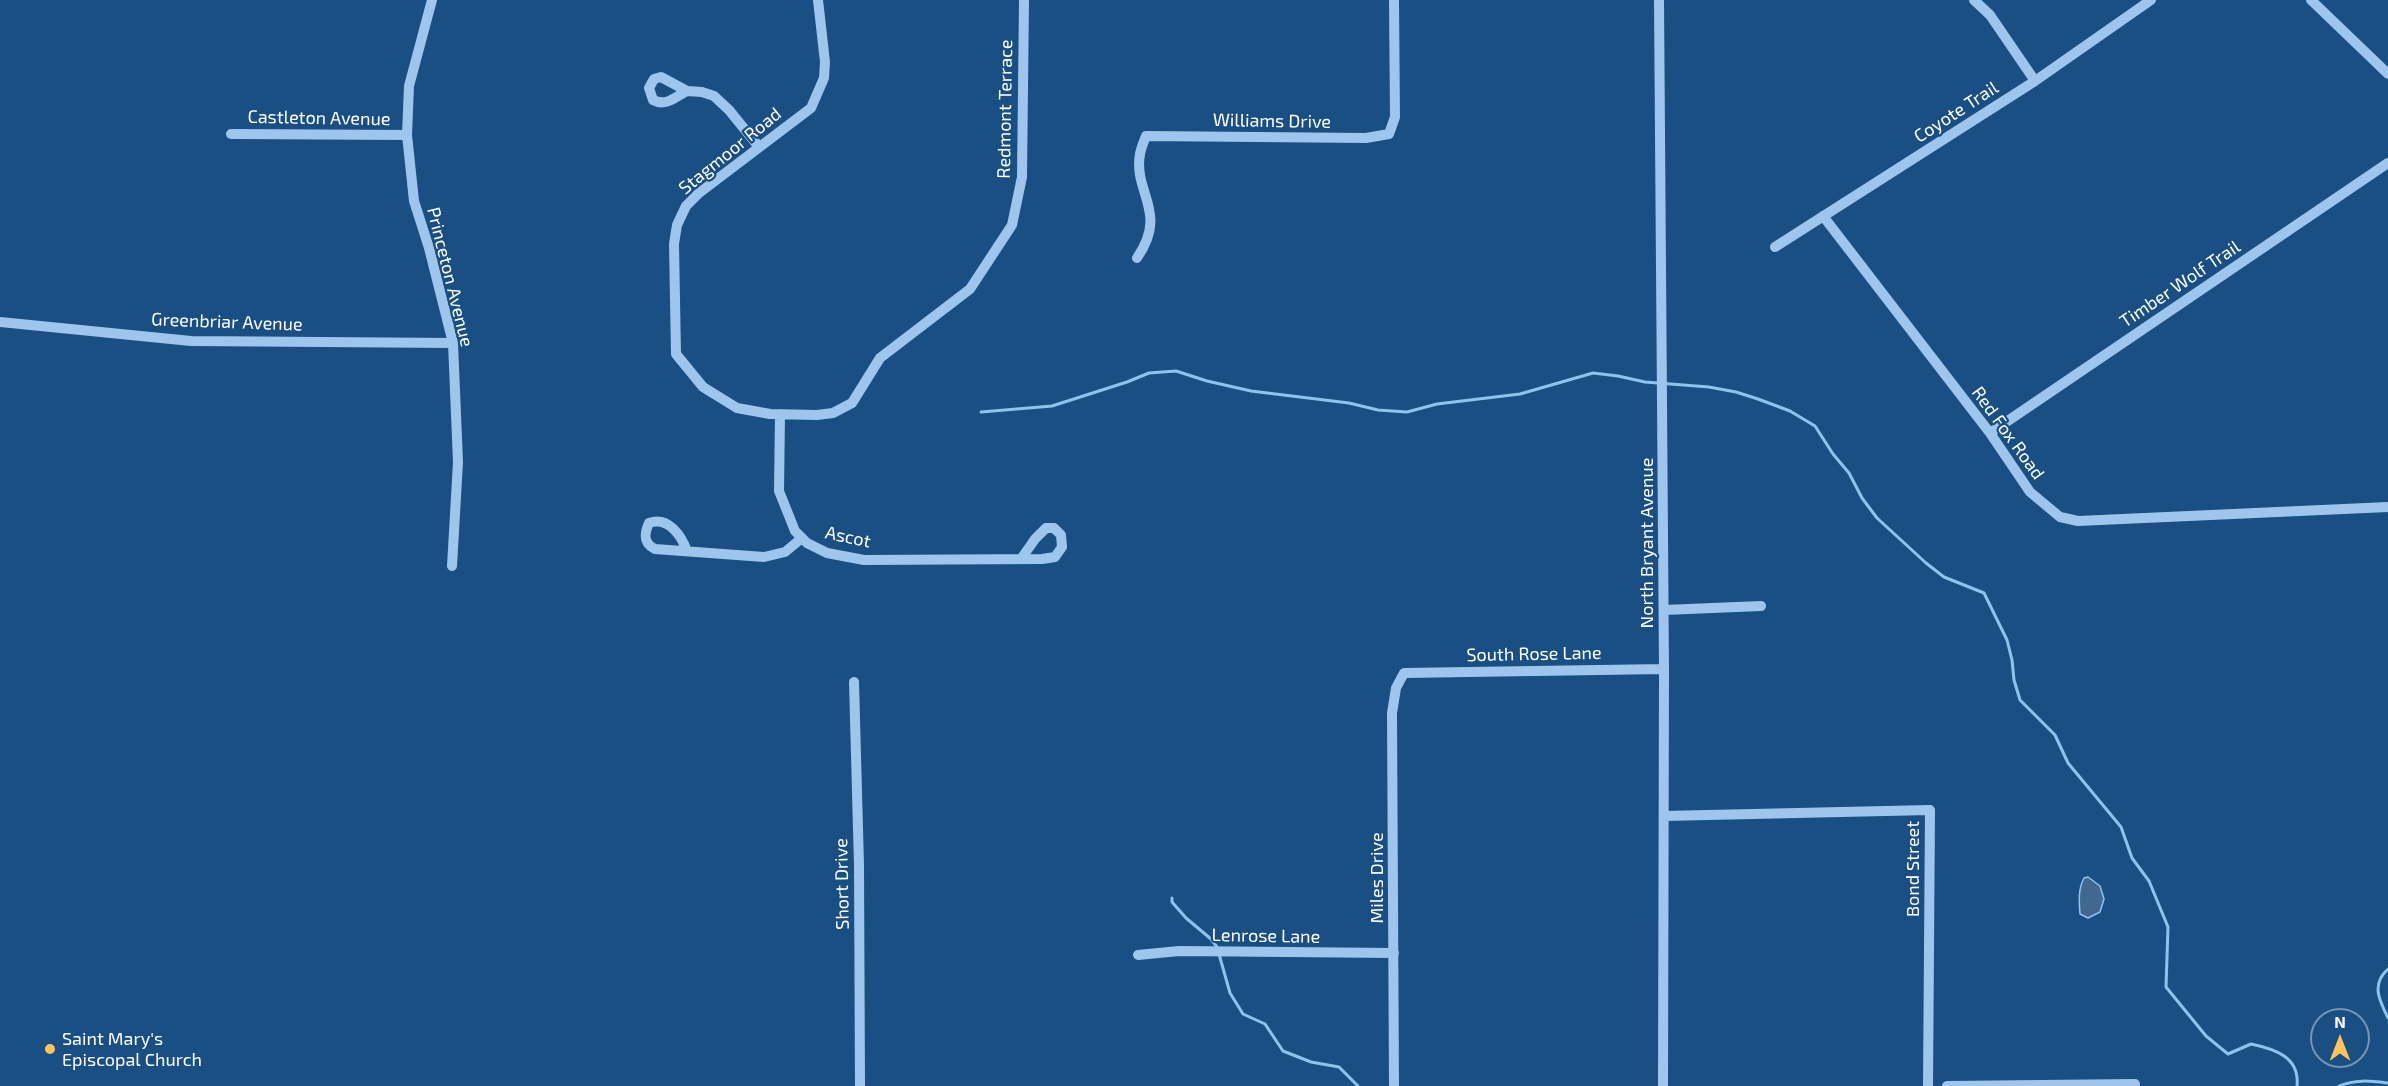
<!DOCTYPE html>
<html>
<head>
<meta charset="utf-8">
<style>
  body { margin:0 }
  #map { position:relative; width:2388px; height:1086px; overflow:hidden; background:#194f83; font-family:"Exo 2",sans-serif }
  canvas { display:block }
  .north { position:absolute; left:2310px; top:1008px; width:60px; height:60px; box-sizing:border-box; background:#194f83; border:2px solid #7595b5; border-radius:50%; rotate:0deg; font-size:16px; font-weight:700; line-height:24px; text-align:center; color:#fff }
  .north::after { content:''; display:block; margin:auto; width:21px; height:27px; background:#ffc459; clip-path:polygon(50% 0,100% 100%,50% 72%,0 100%) }
</style>
</head>
<body>
<div id="map">
<canvas width="2388" height="1086"></canvas>
<div class="north">N</div>
</div>
<script>
const c = document.querySelector('canvas').getContext('2d');
c.lineJoin = 'round';
function paint(path, color) {
  c.fillStyle = color;
  c.fill(path, 'evenodd');
}
function strokePath(path, color, width, dash) {
  c.strokeStyle = color;
  c.lineWidth = width;
  c.lineCap = dash ? 'butt' : 'round';
  c.setLineDash(dash || []);
  c.stroke(path);
}
function label(font, color, halo, rows, align = 'center') {
  c.font = font + ' "Exo 2",sans-serif';
  c.lineWidth = 4.5;
  c.setLineDash([]);
  c.textBaseline = 'middle';
  c.strokeStyle = halo;
  c.fillStyle = color;
  for (const [text, x, y, turn = 0] of rows) {
    c.save();
    c.translate(x, y);
    c.rotate((+turn || 0) * Math.PI / 180);
    c.textAlign = isNaN(turn) ? turn : align;
    if (halo) c.strokeText(text, 0, 0);
    c.fillText(text, 0, 0);
    c.restore();
  }
}
const water = new Path2D(`
  M2088 877 2100 886 2104 899 2100 912 2088 918 2080 914C2079 902 2078 889 2084 878Z`);
const stream = new Path2D(`
  M981 412 1052 406 1127 382 1149 373 1176 371 1207 381 1251 391 1349 403 1378 410 1407 412 1437 404 1520 394 1593 373 1618 376 1645 382 1709 387 1736 392 1758 399 1790 411 1815 426 1833 454 1849 473 1862 498 1877 518 1926 563 1944 577 1984 593 2007 640 2012 660 2014 680 2020 700 2055 735 2068 763 2121 827 2132 858 2149 881 2168 927 2166 987 2206 1036 2228 1054 2251 1044C2275 1049 2300 1057 2297 1086
  M1172 898V902L1186 918 1211 939 1217 947 1230 993 1243 1014 1265 1024 1283 1051 1311 1062 1339 1067 1358 1086
  M2388 969C2371 984 2379 1000 2388 1018
  M2339 1086C2355 1079 2371 1081 2388 1083`);
const minor = new Path2D(`
  M432 0 409 86 407 135 414 201 429 248 453 343 458 462 452 566
  M818 0 825 62 824 78 811 108 699 193 686 206 677 225 674 244 676 354 703 387 737 408 770 414 817 415 833 413 852 403 880 358 970 289 1012 225 1022 177 1024 0
  M1659 0 1664 669 1663 1086
  M1974 0 1990 15 2035 81
  M2311 0 2388 74
  M687 91C675 97 666 107 653 100L649 88 654 79 661 77 687 91 702 92 714 96 729 110 759 147
  M231 134 407 135
  M1823 216 1990 433 2030 492 2060 517 2078 521 2388 507
  M1775 247 2035 81 2151 0
  M1137 258C1169 212 1133 193 1140 154 1141 148 1144 141 1146 136L1366 138 1389 134 1395 117 1394 0
  M0 322 191 341 453 343
  M780 414 779 491 795 531 807 543 827 553 864 560 1042 559 1055 557 1062 547 1061 535 1054 528H1046L1035 539 1021 559
  M1990 433 2388 163
  M687 551C681 535 668 516 649 523 644 534 643 543 655 549L764 557 785 552 802 538
  M1664 610 1761 606
  M854 682 859 865 860 1086
  M1664 816 1930 810 1928 1086
  M1138 955 1179 951 1394 953
  M1394 1086 1392 713 1396 688 1404 673 1664 669
  M1947 1086 2135 1084`);
const markers = [
  [50,1049,6,"#ffc459"]
];
const streetNames = [
  ["Redmont Terrace",1005,109,-89],
  ["Coyote Trail",1956,112,-33],
  ["Castleton Avenue",319,118,1],
  ["Williams Drive",1272,121,1],
  ["Stagmoor Road",730,151,-39],
  ["Princeton Avenue",450,277,76],
  ["Timber Wolf Trail",2180,284,-34],
  ["Greenbriar Avenue",227,322,2],
  ["Red Fox Road",2008,433,54],
  ["Ascot",848,537,12],
  ["North Bryant Avenue",1647,543,-90],
  ["South Rose Lane",1534,654,-1],
  ["Bond Street",1913,869,-90],
  ["Miles Drive",1377,878,-90],
  ["Short Drive",842,884,-91],
  ["Lenrose Lane",1266,936,1]
];
const poiNames = [
  ["Saint Mary's",62,1039],
  ["Episcopal Church",62,1060]
];
paint(water, '#416990');
strokePath(water, '#90c2ee', 1.5);
strokePath(stream, '#90c2ee', 3);
strokePath(minor, '#9ec6ec', 10);
for (const [x, y, r, color] of markers) {
  const dot = new Path2D();
  dot.arc(x, y, r, 0, 2 * Math.PI);
  c.fillStyle = color;
  c.fill(dot);
  strokePath(dot, '#194f83', 2);
}
label('18px', '#fff', '#194f83', streetNames);
label('18px', '#fff', '#194f83', poiNames, 'left');
</script>
</body>
</html>
